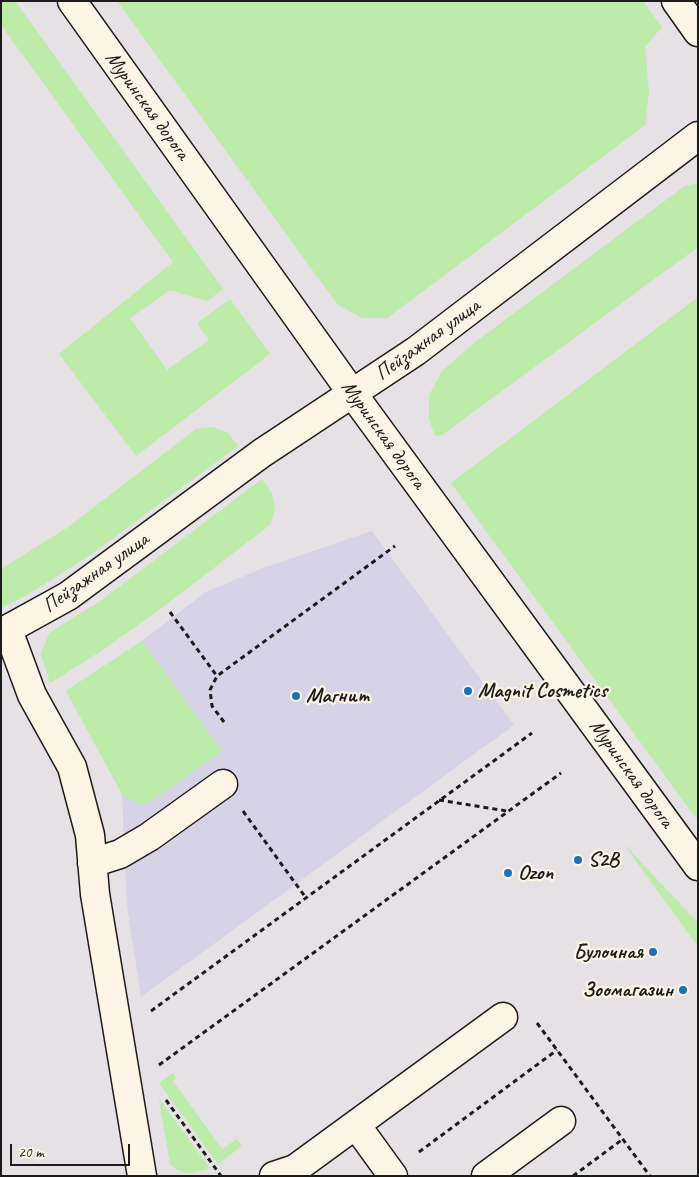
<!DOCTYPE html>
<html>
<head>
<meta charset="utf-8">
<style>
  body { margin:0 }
  #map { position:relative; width:699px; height:1177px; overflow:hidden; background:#e5e1e5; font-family:Caveat,sans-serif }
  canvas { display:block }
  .frame { position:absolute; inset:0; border:2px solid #1c1c1c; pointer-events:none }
  .scale { position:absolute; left:10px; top:1144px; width:120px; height:22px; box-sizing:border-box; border:2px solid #1c1c1c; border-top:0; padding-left:6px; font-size:15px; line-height:18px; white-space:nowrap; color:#1c1c1c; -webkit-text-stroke:4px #fcf5e5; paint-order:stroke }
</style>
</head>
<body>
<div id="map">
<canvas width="699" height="1177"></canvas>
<div class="frame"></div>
<div class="scale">20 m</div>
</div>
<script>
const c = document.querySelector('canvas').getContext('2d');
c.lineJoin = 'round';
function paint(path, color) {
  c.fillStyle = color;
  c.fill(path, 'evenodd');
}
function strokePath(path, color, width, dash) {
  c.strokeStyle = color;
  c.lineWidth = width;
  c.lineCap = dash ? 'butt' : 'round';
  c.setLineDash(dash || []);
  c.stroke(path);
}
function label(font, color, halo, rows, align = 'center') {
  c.font = font + ' Caveat,sans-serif';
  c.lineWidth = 4.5;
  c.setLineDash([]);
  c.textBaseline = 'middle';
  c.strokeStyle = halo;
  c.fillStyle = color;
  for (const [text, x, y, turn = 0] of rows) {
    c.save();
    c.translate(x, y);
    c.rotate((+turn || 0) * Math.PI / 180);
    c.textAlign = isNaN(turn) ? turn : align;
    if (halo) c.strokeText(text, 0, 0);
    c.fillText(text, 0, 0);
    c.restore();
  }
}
const built = new Path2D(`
  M372 531 514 725 141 997 127 906 122 794 66 691 142 641 204 593 263 568Z`);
const green = new Path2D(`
  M1 1H15L223 289 207 301 170 290 130 318 167 370 209 340 197 323 230 299 270 354 136 456 59 354 173 262 1 25Z
  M117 1H643L662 27 645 47 649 93 645 125 387 318H362L337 304Z
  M698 183V247L442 435 435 436 429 419V395L443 370 478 340 685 186Z
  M698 297V821L451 483Z
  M213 427 228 433 238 446 86 558 27 595 1 608V569L67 528 196 429Z
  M262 479 272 493 275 509 270 525 155 613 101 651 50 683 41 654 49 633 99 602Z
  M142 641 222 751 156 798 145 804 132 802 122 794 66 691Z
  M623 843 698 923V947Z
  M173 1073 176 1078 173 1081 222 1149 237 1139 242 1146 218 1164 159 1083Z
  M159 1099 210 1168C193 1173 184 1177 170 1164Z`);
const path = new Path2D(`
  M170 612 217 676
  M224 722 212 706 210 690 217 676 395 546
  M439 800 507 811
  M243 811 306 898
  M151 1011 532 733
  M537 1023 650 1176
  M159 1065 561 773
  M166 1100 221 1176
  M419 1152 557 1050
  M573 1176 623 1139`);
const minor = new Path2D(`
  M72 1 352 393 698 866
  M676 1 698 32
  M8 630 32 695 72 767 90 835 95 894 142 1176
  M1 633 68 596 262 453 416 351 698 136
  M92 863 120 854 149 837 223 784
  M356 1125 393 1176
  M274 1176 295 1169 503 1017
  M486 1176 561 1121`);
const markers = [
  [468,691,5,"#1f6fb2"],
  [296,696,5,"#1f6fb2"],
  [578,860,5,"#1f6fb2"],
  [508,873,5,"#1f6fb2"],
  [653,952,5,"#1f6fb2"],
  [683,990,5,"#1f6fb2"]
];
const streetNames = [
  ["Муринская дорога",147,106,54],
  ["Пейзажная улица",428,340,-36],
  ["Муринская дорога",383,435,54],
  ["Пейзажная улица",96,573,-35],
  ["Муринская дорога",631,774,54]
];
const poiNames = [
  ["Magnit Cosmetics",478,691],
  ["Магнит",306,696],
  ["S2B",588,860],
  ["Ozon",518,873],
  ["Булочная",643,952,"right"],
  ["Зоомагазин",673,990,"right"]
];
paint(built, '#d5d3e5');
paint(green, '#bcebaa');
strokePath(minor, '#1c1c1c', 31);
strokePath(path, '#1c1c1c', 3, [5, 4]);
strokePath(minor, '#fcf5e5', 28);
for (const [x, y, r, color] of markers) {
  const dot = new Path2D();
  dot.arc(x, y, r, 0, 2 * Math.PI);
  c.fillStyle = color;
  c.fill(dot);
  strokePath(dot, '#fcf5e5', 2);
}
label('21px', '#1c1c1c', '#fcf5e5', streetNames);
label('bold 21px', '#1c1c1c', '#fcf5e5', poiNames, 'left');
</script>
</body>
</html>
